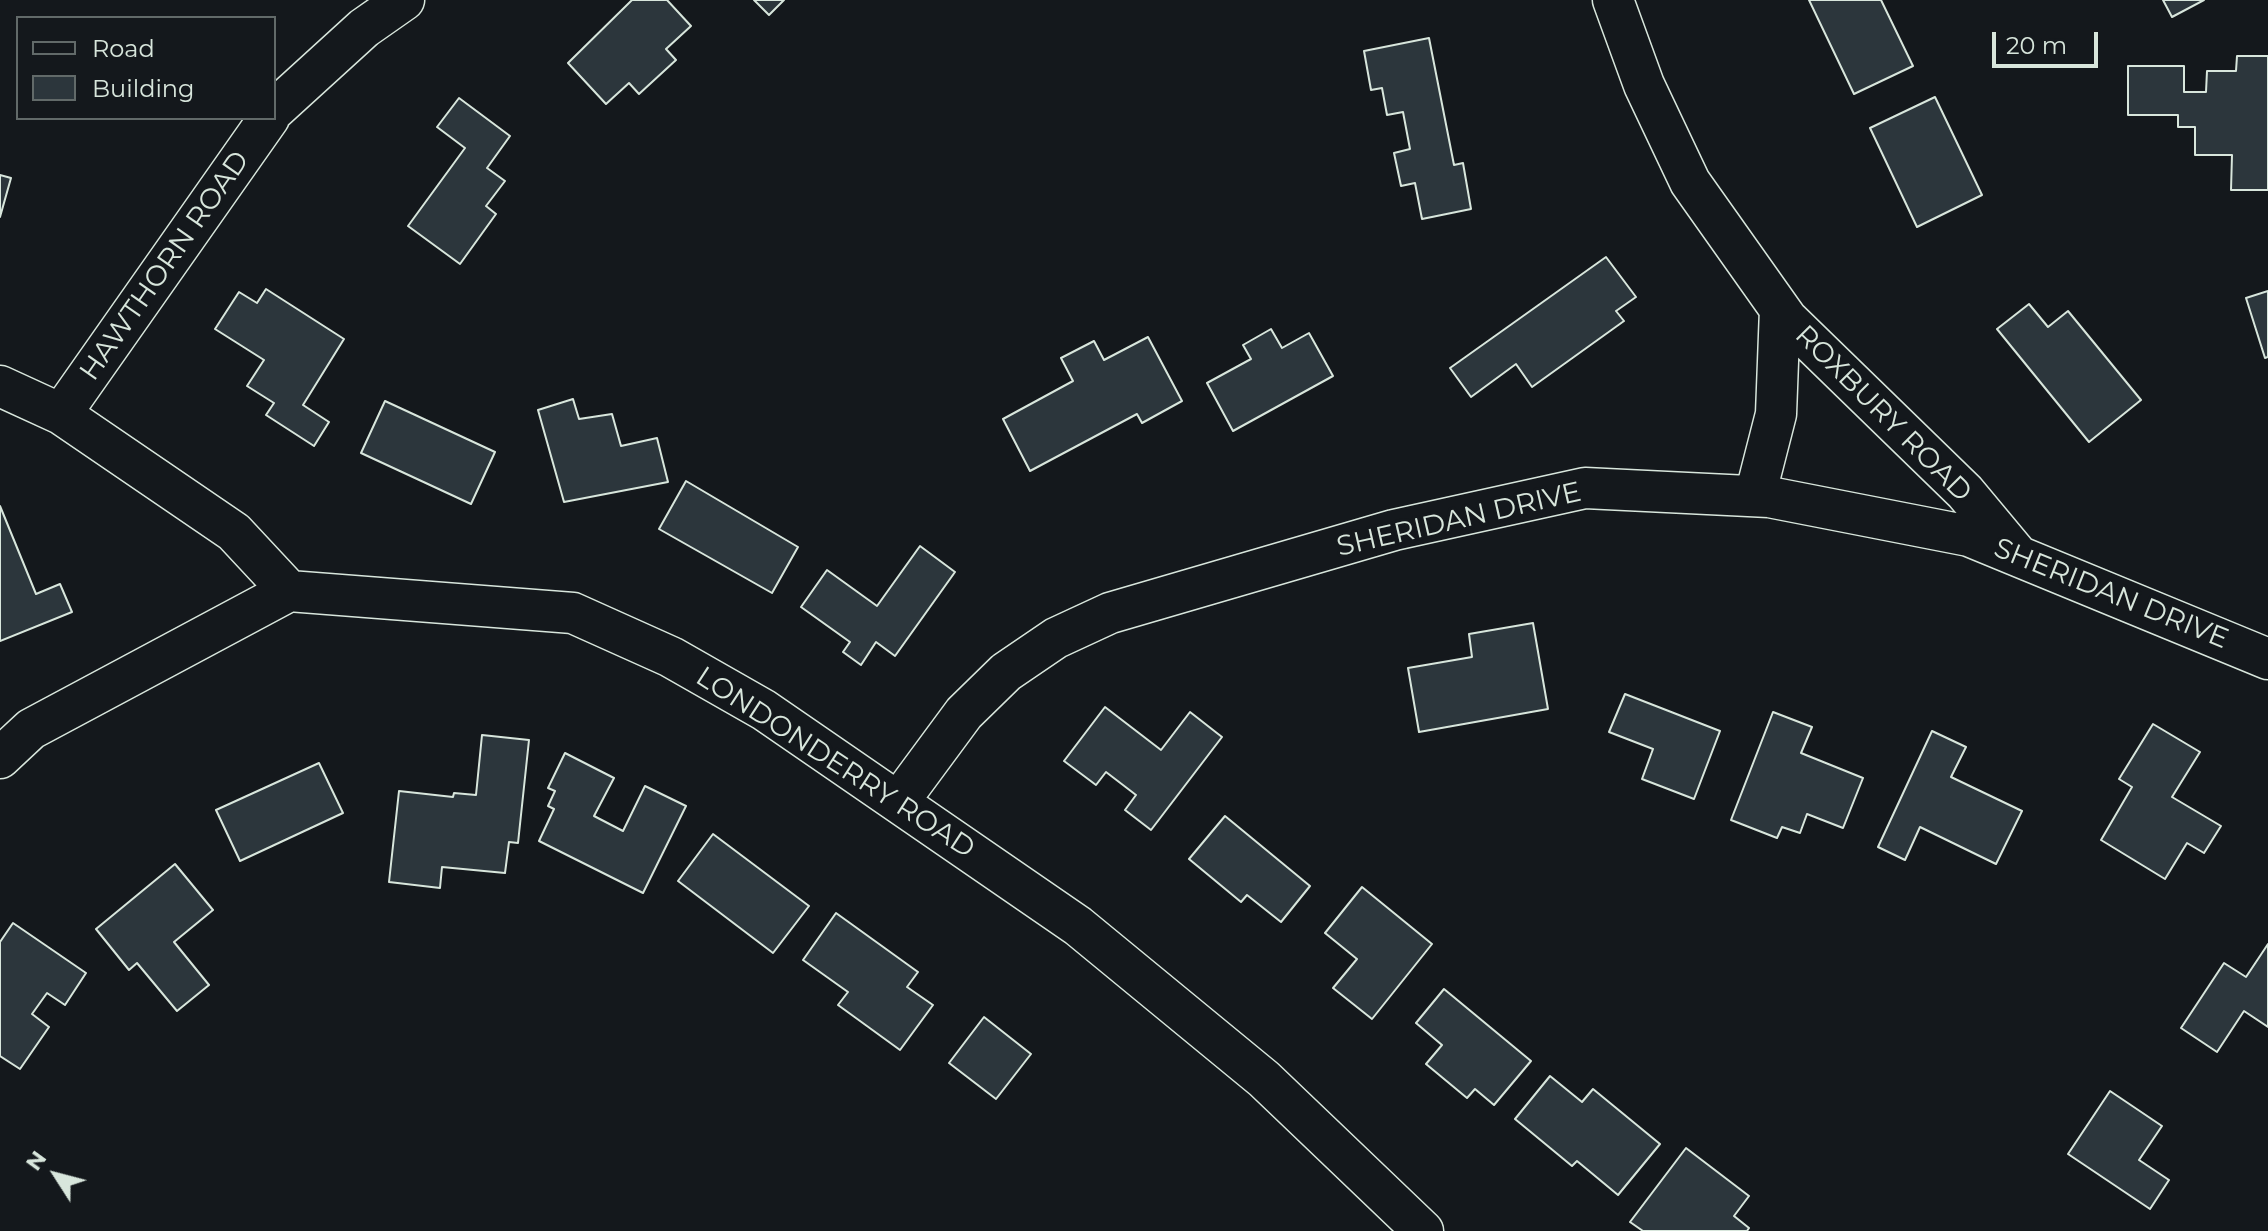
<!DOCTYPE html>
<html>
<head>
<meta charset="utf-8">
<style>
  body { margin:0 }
  #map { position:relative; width:2268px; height:1231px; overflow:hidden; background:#14181c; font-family:Montserrat,sans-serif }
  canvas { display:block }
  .legend { position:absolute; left:16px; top:16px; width:260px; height:104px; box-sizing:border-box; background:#14181c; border:2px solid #626a69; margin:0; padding:10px 14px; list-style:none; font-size:24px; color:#d8e6dc }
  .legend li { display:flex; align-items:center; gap:16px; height:40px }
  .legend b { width:40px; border:2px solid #626a69 }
  .north { position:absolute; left:16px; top:1135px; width:80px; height:80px; -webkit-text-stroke:6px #14181c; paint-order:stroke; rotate:306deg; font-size:22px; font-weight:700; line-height:32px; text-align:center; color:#d8e6dc }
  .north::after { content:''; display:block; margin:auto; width:28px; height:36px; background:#d8e6dc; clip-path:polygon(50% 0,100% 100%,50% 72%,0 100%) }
  .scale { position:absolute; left:1992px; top:32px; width:106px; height:36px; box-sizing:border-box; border:4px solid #d8e6dc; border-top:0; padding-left:10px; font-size:24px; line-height:28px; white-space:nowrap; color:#d8e6dc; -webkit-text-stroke:6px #14181c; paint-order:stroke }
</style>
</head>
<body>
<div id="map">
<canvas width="2268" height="1231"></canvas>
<ul class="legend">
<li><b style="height:10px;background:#14181c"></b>Road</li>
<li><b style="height:22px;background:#2c363c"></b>Building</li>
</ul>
<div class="north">N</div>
<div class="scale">20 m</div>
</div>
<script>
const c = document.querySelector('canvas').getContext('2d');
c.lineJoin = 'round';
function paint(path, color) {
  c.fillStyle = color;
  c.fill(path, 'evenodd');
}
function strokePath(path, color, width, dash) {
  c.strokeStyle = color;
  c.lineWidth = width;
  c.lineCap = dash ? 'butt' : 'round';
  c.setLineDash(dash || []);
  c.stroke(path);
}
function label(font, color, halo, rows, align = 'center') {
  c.font = font + ' Montserrat,sans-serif';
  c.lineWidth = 6;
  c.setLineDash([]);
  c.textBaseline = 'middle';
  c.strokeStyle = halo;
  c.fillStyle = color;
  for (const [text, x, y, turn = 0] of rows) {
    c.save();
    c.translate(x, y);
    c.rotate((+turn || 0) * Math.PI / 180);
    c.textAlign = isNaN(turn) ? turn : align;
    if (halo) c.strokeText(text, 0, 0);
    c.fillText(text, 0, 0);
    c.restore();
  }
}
const building = new Path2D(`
  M632 0H667L691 26 666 49 676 60 639 94 629 83 606 104 568 63Z
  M754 0H784L769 15Z
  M1809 0H1881L1913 66 1854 94Z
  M2163 0H2204L2172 17Z
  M1429 38 1454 165 1463 163 1471 209 1422 219 1415 183 1401 186 1394 153 1410 149 1403 112 1387 115 1382 88 1371 90 1364 51Z
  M2237 56H2268V190H2231L2232 155H2195V127H2178V115H2128V66H2184V92H2206L2207 71H2236Z
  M1935 97 1982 195 1917 227 1870 128Z
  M459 98 510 136 487 168 505 181 486 206 496 214 460 264 408 226 465 148 437 127Z
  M0 175 11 178 0 217Z
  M1606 257 1636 297 1616 311 1624 321 1532 387 1516 364 1471 397 1450 368Z
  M266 289 344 339 303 405 329 422 314 446 266 415 274 403 247 386 264 360 215 329 239 292 257 303Z
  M2268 291V357L2265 358 2246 298Z
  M2029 304 2048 327 2068 311 2141 400 2089 442 1997 329Z
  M1271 329 1282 348 1309 333 1333 376 1233 431 1207 383 1251 359 1243 345Z
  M1148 337 1182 401 1142 423 1137 414 1030 471 1003 419 1073 381 1061 358 1094 341 1104 360Z
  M573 399 579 419 612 414 621 446 657 438 668 482 564 502 538 410Z
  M385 401 495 452 471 504 361 453Z
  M686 481 798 547 772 593 659 529Z
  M0 506 36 594 60 584 72 612 0 641Z
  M920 546 955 572 895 656 876 642 861 665 843 652 850 642 801 607 827 570 877 606Z
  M1533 623 1548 709 1419 732 1408 668 1472 657 1469 634Z
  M1625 694 1720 731 1694 799 1642 779 1653 749 1609 732Z
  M1105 707 1161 750 1190 712 1222 737 1151 830 1125 810 1136 795 1106 772 1096 785 1064 761Z
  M1773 712 1812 727 1801 753 1863 778 1843 828 1807 814 1800 833 1782 827 1777 838 1731 820Z
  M2153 724 2200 752 2172 797 2221 826 2204 853 2187 843 2165 879 2101 840 2132 787 2119 779Z
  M1932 731 1966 747 1951 777 2022 811 1996 864 1920 827 1905 860 1878 847Z
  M482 735 529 740 518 843 509 842 505 873 442 867 440 888 389 882 399 791 453 797 454 793 476 795Z
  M565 753 614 778 594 816 623 831 645 786 686 806 643 893 539 841 554 809 548 806 555 791 548 788Z
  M319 763 343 813 240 861 216 810Z
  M1225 816 1310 886 1281 922 1247 895 1241 902 1189 859Z
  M713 834 809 906 773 953 678 881Z
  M175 864 213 910 174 942 209 985 177 1011 137 963 129 970 96 929Z
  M1362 887 1432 944 1372 1019 1333 988 1357 959 1325 933Z
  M836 913 918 972 907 987 933 1005 900 1050 838 1005 848 992 803 960Z
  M13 923 86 973 65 1005 47 993 32 1014 49 1027 20 1069 0 1056V942Z
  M2268 944V1027L2244 1011 2217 1052 2181 1028 2224 963 2246 977Z
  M1444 989 1531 1061 1494 1105 1475 1089 1467 1098 1426 1064 1442 1045 1416 1023Z
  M984 1017 1031 1054 996 1099 949 1063Z
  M1550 1076 1582 1102 1593 1089 1660 1144 1618 1195 1577 1161 1572 1166 1515 1119Z
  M2110 1091 2162 1126 2139 1160 2169 1180 2150 1209 2068 1154Z
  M1686 1148 1749 1196 1734 1216 1749 1228 1747 1231H1643L1630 1222Z`);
const minor = new Path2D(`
  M1613 0 1644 85 1690 182 1787 319 1965 492 2015 552
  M274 110 364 28 404 0
  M0 386 61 414 234 532 289 591 573 613 671 657 764 710 1078 926 1264 1079 1423 1231
  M61 414 269 118
  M1755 496 1776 414 1780 309
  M0 758 31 729 289 591
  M899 801 964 713 1006 672 1056 638 1110 613 1394 530 1585 488 1769 497 1969 536 2268 659`);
const streetNames = [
  ["HAWTHORN ROAD",165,266,-55],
  ["ROXBURY ROAD",1883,414,45],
  ["SHERIDAN DRIVE",1459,520,-13],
  ["SHERIDAN DRIVE",2111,594,22],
  ["LONDONDERRY ROAD",835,763,33]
];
paint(building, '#2c363c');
strokePath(building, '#d8e6dc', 2);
strokePath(minor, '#d8e6dc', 43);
strokePath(minor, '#14181c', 40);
label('28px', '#d8e6dc', '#14181c', streetNames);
</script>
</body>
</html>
